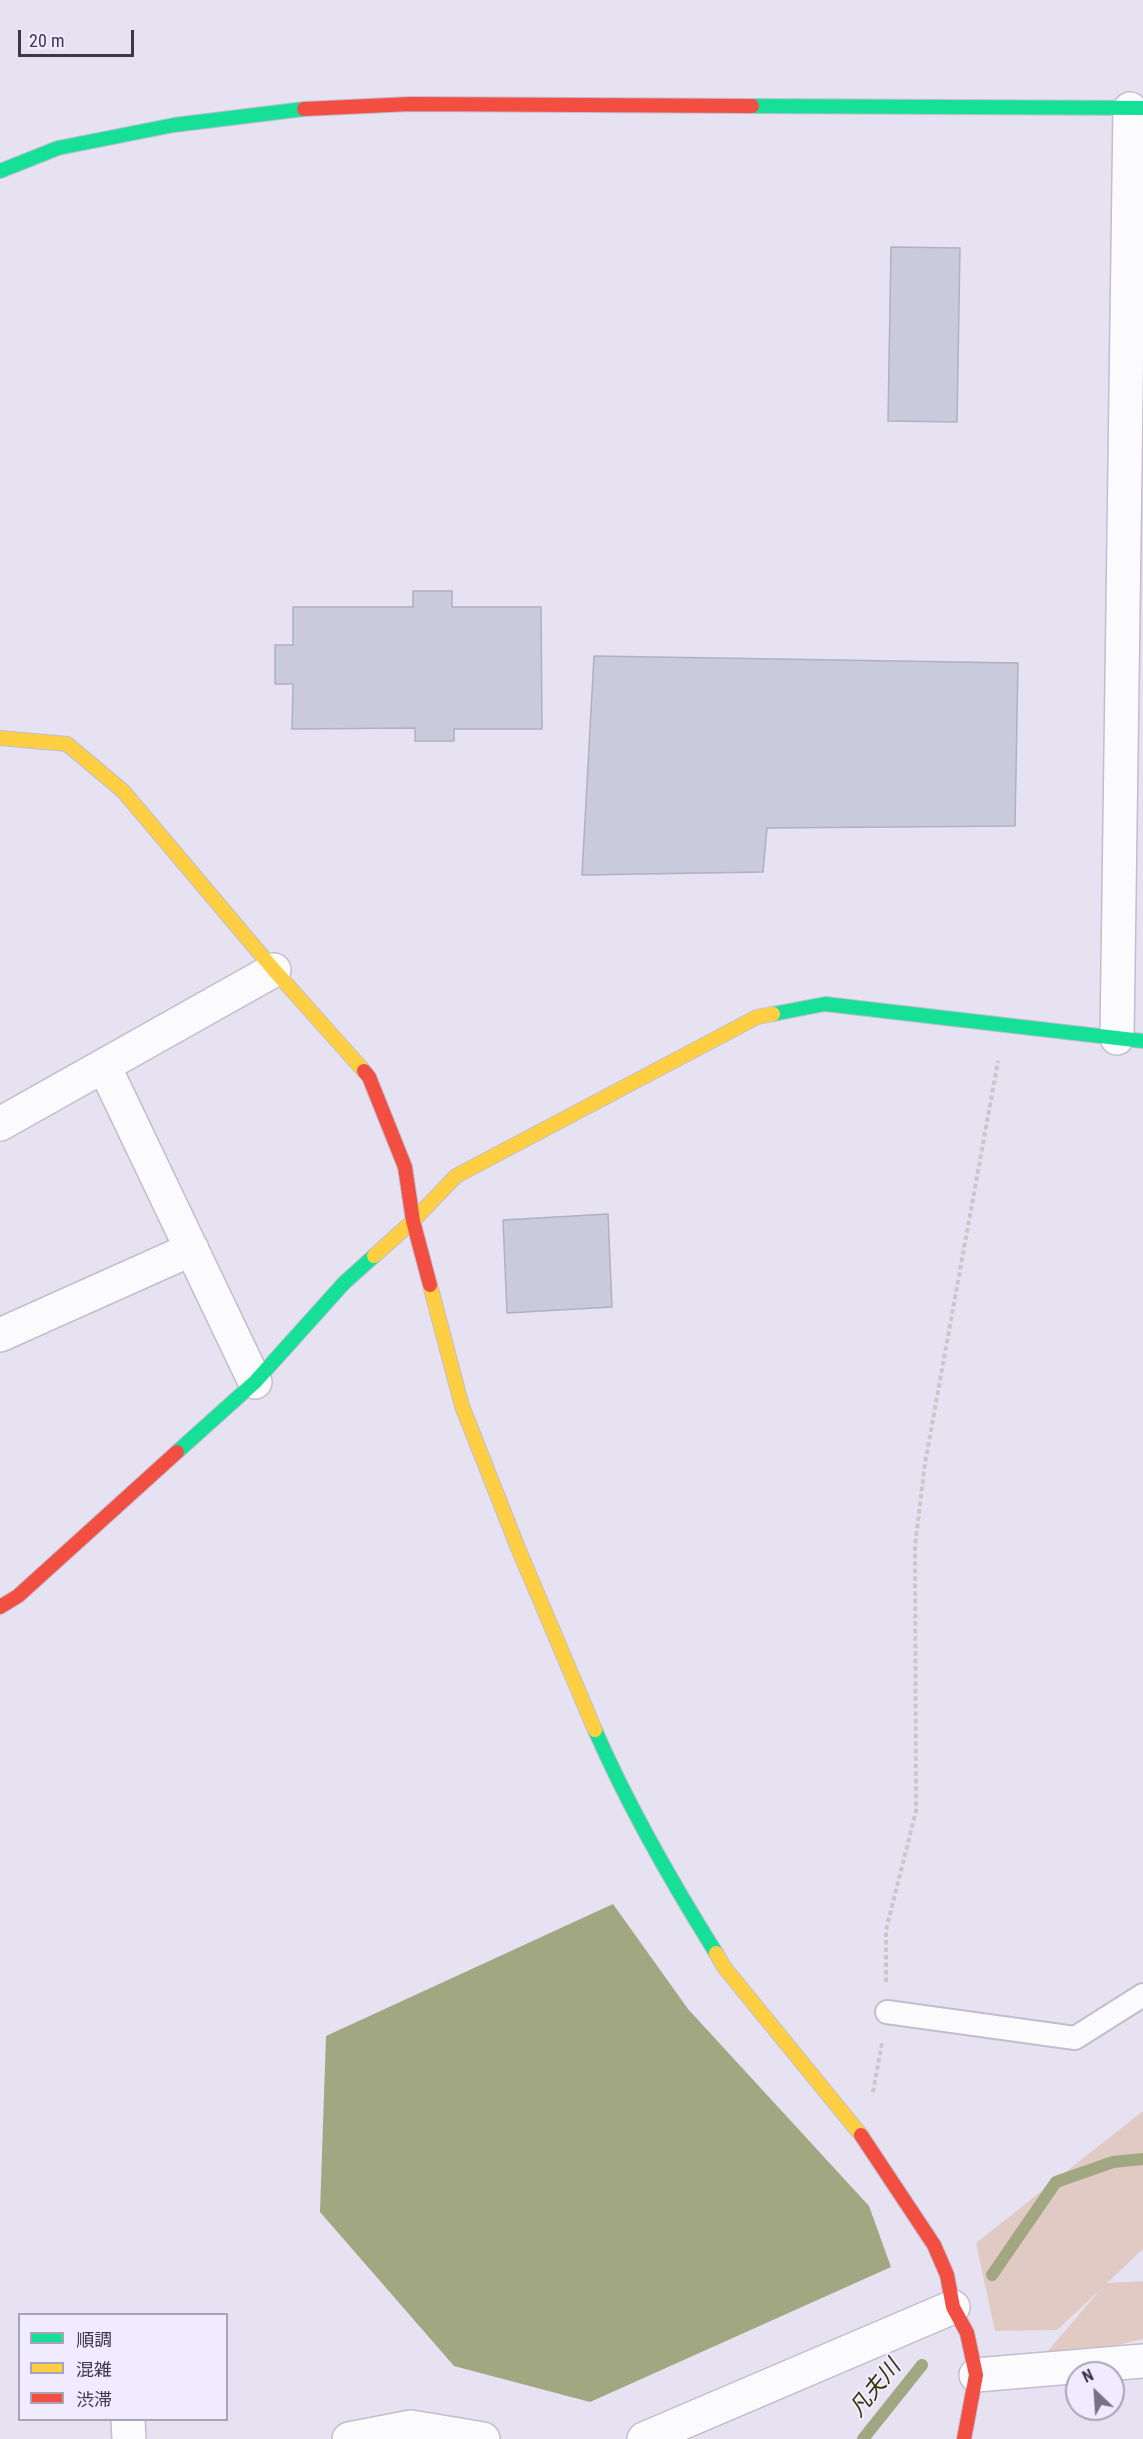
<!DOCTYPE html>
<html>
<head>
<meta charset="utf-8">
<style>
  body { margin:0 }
  #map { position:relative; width:1143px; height:2439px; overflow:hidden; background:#e6e2f2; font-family:"Roboto Condensed","Noto Sans JP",sans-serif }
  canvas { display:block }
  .legend { position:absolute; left:18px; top:2313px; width:210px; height:108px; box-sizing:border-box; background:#f0ebfe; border:2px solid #a8a3b6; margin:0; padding:8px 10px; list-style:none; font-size:18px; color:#3c3749 }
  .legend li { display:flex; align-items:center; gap:12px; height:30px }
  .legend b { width:30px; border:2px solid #a8a3b6 }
  .north { position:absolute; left:1065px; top:2361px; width:60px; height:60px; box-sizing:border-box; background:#f0ebfe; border:2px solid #a8a3b6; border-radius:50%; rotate:335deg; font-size:16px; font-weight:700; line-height:24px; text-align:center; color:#3c3749 }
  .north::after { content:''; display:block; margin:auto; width:21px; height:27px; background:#787384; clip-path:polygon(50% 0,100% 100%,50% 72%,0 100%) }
  .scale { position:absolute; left:18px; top:30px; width:116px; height:27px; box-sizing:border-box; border:3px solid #3c3749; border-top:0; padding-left:8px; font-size:18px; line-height:21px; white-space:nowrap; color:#3c3749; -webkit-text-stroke:4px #f0ebfe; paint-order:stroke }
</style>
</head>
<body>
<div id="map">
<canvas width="1143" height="2439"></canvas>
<ul class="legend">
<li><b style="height:8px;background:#16e098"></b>順調</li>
<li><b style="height:8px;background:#ffcf43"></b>混雑</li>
<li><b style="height:8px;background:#f24e42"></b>渋滞</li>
</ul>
<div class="north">N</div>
<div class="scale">20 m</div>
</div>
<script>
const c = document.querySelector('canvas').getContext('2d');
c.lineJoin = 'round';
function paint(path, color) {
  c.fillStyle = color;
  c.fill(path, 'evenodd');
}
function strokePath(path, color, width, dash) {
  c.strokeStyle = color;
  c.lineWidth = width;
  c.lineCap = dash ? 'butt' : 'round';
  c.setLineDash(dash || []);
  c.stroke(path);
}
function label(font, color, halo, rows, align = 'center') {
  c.font = font + ' "Roboto Condensed","Noto Sans JP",sans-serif';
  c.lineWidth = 4.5;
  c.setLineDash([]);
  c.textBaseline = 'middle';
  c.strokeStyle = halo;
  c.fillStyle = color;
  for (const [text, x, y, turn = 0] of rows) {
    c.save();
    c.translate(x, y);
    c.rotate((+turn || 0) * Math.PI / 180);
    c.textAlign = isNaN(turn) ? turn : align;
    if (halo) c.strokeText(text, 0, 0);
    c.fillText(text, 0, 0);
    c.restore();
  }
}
const green = new Path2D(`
  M1143 2111V2249L1107 2283 1143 2281V2339L1101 2349 1047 2352 1100 2290 1057 2330 995 2331 976 2243Z`);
const water = new Path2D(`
  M613 1904 688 2009 869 2206 891 2267 590 2402 454 2366 320 2212 326 2036Z`);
const stream = new Path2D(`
  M992 2275 1056 2182 1113 2162 1143 2159
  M863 2439 922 2365`);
const building = new Path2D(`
  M891 247 960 248 957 422 888 421Z
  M413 591H452V607H541L542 729H454V741H415V728L292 729 293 684H275V645H293V607H413Z
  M594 656 1018 663 1015 826 767 828 763 872 582 875Z
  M608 1214 612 1307 507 1313 503 1220Z`);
const path = new Path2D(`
  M886 1982V1930L916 1811 915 1546 925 1463 998 1061
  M873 2092 882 2043`);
const lane = new Path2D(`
  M887 2012 1075 2038 1143 1995`);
const street = new Path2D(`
  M1117 1038 1130 109
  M104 1066 255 1382
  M0 1124 274 970
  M0 1335 192 1249
  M976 2375 1143 2361
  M128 2420 129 2439
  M349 2439 411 2427 483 2439
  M644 2439 953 2307`);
const fast = new Path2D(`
  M752 106 1143 108
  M0 171 58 148 174 125 304 109
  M773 1014 825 1004 1143 1041
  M177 1452 255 1382 344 1283 374 1256
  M595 1730C629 1808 671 1881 716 1953`);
const slow = new Path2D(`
  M0 738 67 744 123 791 274 970 364 1071
  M374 1256 413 1221 456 1176 757 1017 773 1014
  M430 1285 462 1406 518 1548 595 1730
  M716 1953 724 1967 861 2135`);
const jam = new Path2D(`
  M304 109 410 104 752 106
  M364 1071 369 1077 405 1167 413 1221 430 1285
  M0 1607 18 1596 177 1452
  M861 2135 934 2245 947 2275 953 2307 967 2333 976 2375 964 2439`);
const waterNames = [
  ["凡夫川",876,2389,-51]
];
paint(green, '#e0cac3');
paint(water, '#a1a781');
strokePath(stream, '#a1a781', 12);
paint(building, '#cacadd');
strokePath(building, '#b1b0c0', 1.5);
strokePath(lane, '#c1bdcd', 26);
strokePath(street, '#c1bdcd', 36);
strokePath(fast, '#c1bdcd', 16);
strokePath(slow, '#c1bdcd', 16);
strokePath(jam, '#c1bdcd', 16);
strokePath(path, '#c8c7cd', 4, [4.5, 3]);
strokePath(lane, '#fbfbfd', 22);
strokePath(street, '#fbfbfd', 33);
strokePath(fast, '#16e098', 14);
strokePath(slow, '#ffcf43', 14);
strokePath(jam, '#f24e42', 14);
label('italic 22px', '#2f3502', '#f0ebfe', waterNames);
</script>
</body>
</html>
